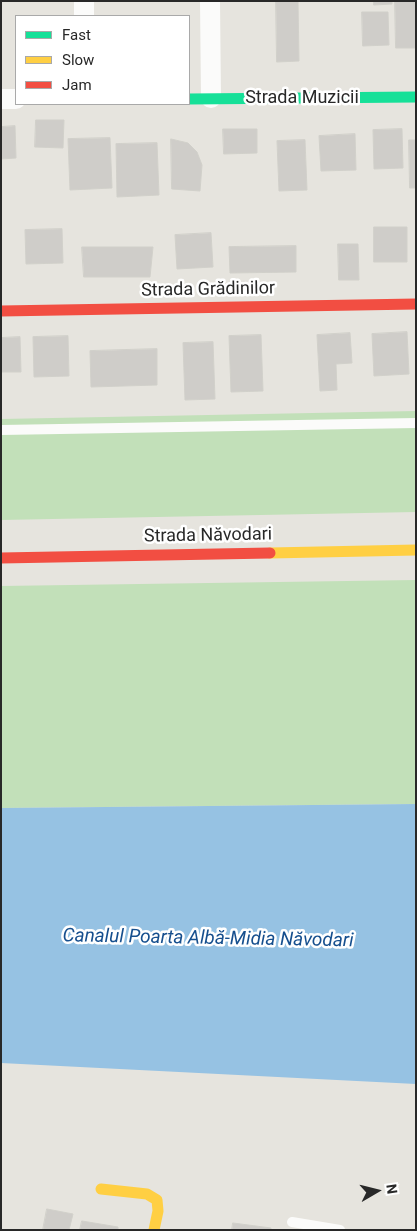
<!DOCTYPE html>
<html>
<head>
<meta charset="utf-8">
<style>
  body { margin:0 }
  #map { position:relative; width:417px; height:1231px; overflow:hidden; background:#e6e4de; font-family:Roboto,sans-serif }
  canvas { display:block }
  .frame { position:absolute; inset:0; border:2px solid #282828; pointer-events:none }
  .legend { position:absolute; left:15px; top:15px; width:175px; height:90px; box-sizing:border-box; background:#fff; border:1px solid #a9a9a9; margin:0; padding:6px 9px; list-style:none; font-size:15px; color:#282828 }
  .legend li { display:flex; align-items:center; gap:10px; height:25px }
  .legend b { width:25px; border:1px solid #a9a9a9 }
  .north { position:absolute; left:352px; top:1166px; width:50px; height:50px; -webkit-text-stroke:4px #fff; paint-order:stroke; rotate:82deg; font-size:14px; font-weight:700; line-height:20px; text-align:center; color:#282828 }
  .north::after { content:''; display:block; margin:auto; width:18px; height:22px; background:#282828; clip-path:polygon(50% 0,100% 100%,50% 72%,0 100%) }
</style>
</head>
<body>
<div id="map">
<canvas width="417" height="1231"></canvas>
<div class="frame"></div>
<ul class="legend">
<li><b style="height:6px;background:#16e098"></b>Fast</li>
<li><b style="height:6px;background:#ffcf43"></b>Slow</li>
<li><b style="height:6px;background:#f24e42"></b>Jam</li>
</ul>
<div class="north">N</div>
</div>
<script>
const c = document.querySelector('canvas').getContext('2d');
c.lineJoin = 'round';
function paint(path, color) {
  c.fillStyle = color;
  c.fill(path, 'evenodd');
}
function strokePath(path, color, width, dash) {
  c.strokeStyle = color;
  c.lineWidth = width;
  c.lineCap = dash ? 'butt' : 'round';
  c.setLineDash(dash || []);
  c.stroke(path);
}
function label(font, color, halo, rows, align = 'center') {
  c.font = font + ' Roboto,sans-serif';
  c.lineWidth = 5;
  c.setLineDash([]);
  c.textBaseline = 'middle';
  c.strokeStyle = halo;
  c.fillStyle = color;
  for (const [text, x, y, turn = 0] of rows) {
    c.save();
    c.translate(x, y);
    c.rotate((+turn || 0) * Math.PI / 180);
    c.textAlign = isNaN(turn) ? turn : align;
    if (halo) c.strokeText(text, 0, 0);
    c.fillText(text, 0, 0);
    c.restore();
  }
}
const green = new Path2D(`
  M416 411V512L1 520V419Z
  M416 580V804L1 808V586Z`);
const water = new Path2D(`
  M416 804V1084L1 1063V808Z`);
const building = new Path2D(`
  M276 1H298L299 61 277 62Z
  M374 1H392V4L374 5Z
  M395 1H416V48H396Z
  M362 12H388L389 45 363 46Z
  M36 120H64L63 148 35 147Z
  M15 126 16 158 1 159V127Z
  M223 129H257V153L224 154Z
  M402 129 403 168 374 169 373 130Z
  M355 134 356 170 321 171 319 136Z
  M110 138 112 188 70 190 68 139Z
  M171 139 188 143 197 152 202 165 200 191 172 189Z
  M305 140 307 190 279 191 277 141Z
  M409 140H416V188H410Z
  M157 143 159 195 117 197 116 144Z
  M374 227H407V262H374Z
  M62 229 63 263 26 264 25 230Z
  M211 233 213 267 177 269 175 235Z
  M338 244H358L359 280H339Z
  M296 246V272L230 273 229 247Z
  M82 247H153L150 277H84Z
  M407 332 409 374 374 376 372 334Z
  M350 333 352 363 336 364 337 390 320 391 317 335Z
  M261 335 263 391 231 392 229 336Z
  M68 336 69 376 34 377 33 337Z
  M20 337 21 372H1V338Z
  M213 342 215 399 185 400 183 343Z
  M157 349V385L91 387 90 351Z
  M47 1209 73 1214 69 1230H43Z
  M82 1221 118 1227V1230H80Z
  M233 1223 271 1228V1230H232Z`);
const lane = new Path2D(`
  M1 430 416 423
  M292 1222 340 1230`);
const street = new Path2D(`
  M84 1V16
  M210 1 211 98
  M1 99H16`);
const fast = new Path2D(`
  M189 99 416 97`);
const slow = new Path2D(`
  M270 553 416 550
  M101 1189 147 1194 157 1200 158 1211 154 1230`);
const jam = new Path2D(`
  M1 311 416 304
  M1 558 270 553`);
const streetNames = [
  ["Strada Muzicii",302,98],
  ["Strada Grădinilor",208,290,-1],
  ["Strada Năvodari",208,536,-1]
];
const waterNames = [
  ["Canalul Poarta Albă-Midia Năvodari",208,939,1]
];
paint(green, '#c2e0b9');
paint(water, '#96c2e3');
paint(building, '#cfcdc9');
strokePath(building, '#d1d0ca', 1);
strokePath(lane, '#fbfbfa', 10);
strokePath(street, '#fbfbfa', 20);
strokePath(fast, '#16e098', 11);
strokePath(slow, '#ffcf43', 11);
strokePath(jam, '#f24e42', 11);
label('18px', '#282828', '#fff', streetNames);
label('italic 19px', '#164f8e', '#fff', waterNames);
</script>
</body>
</html>
